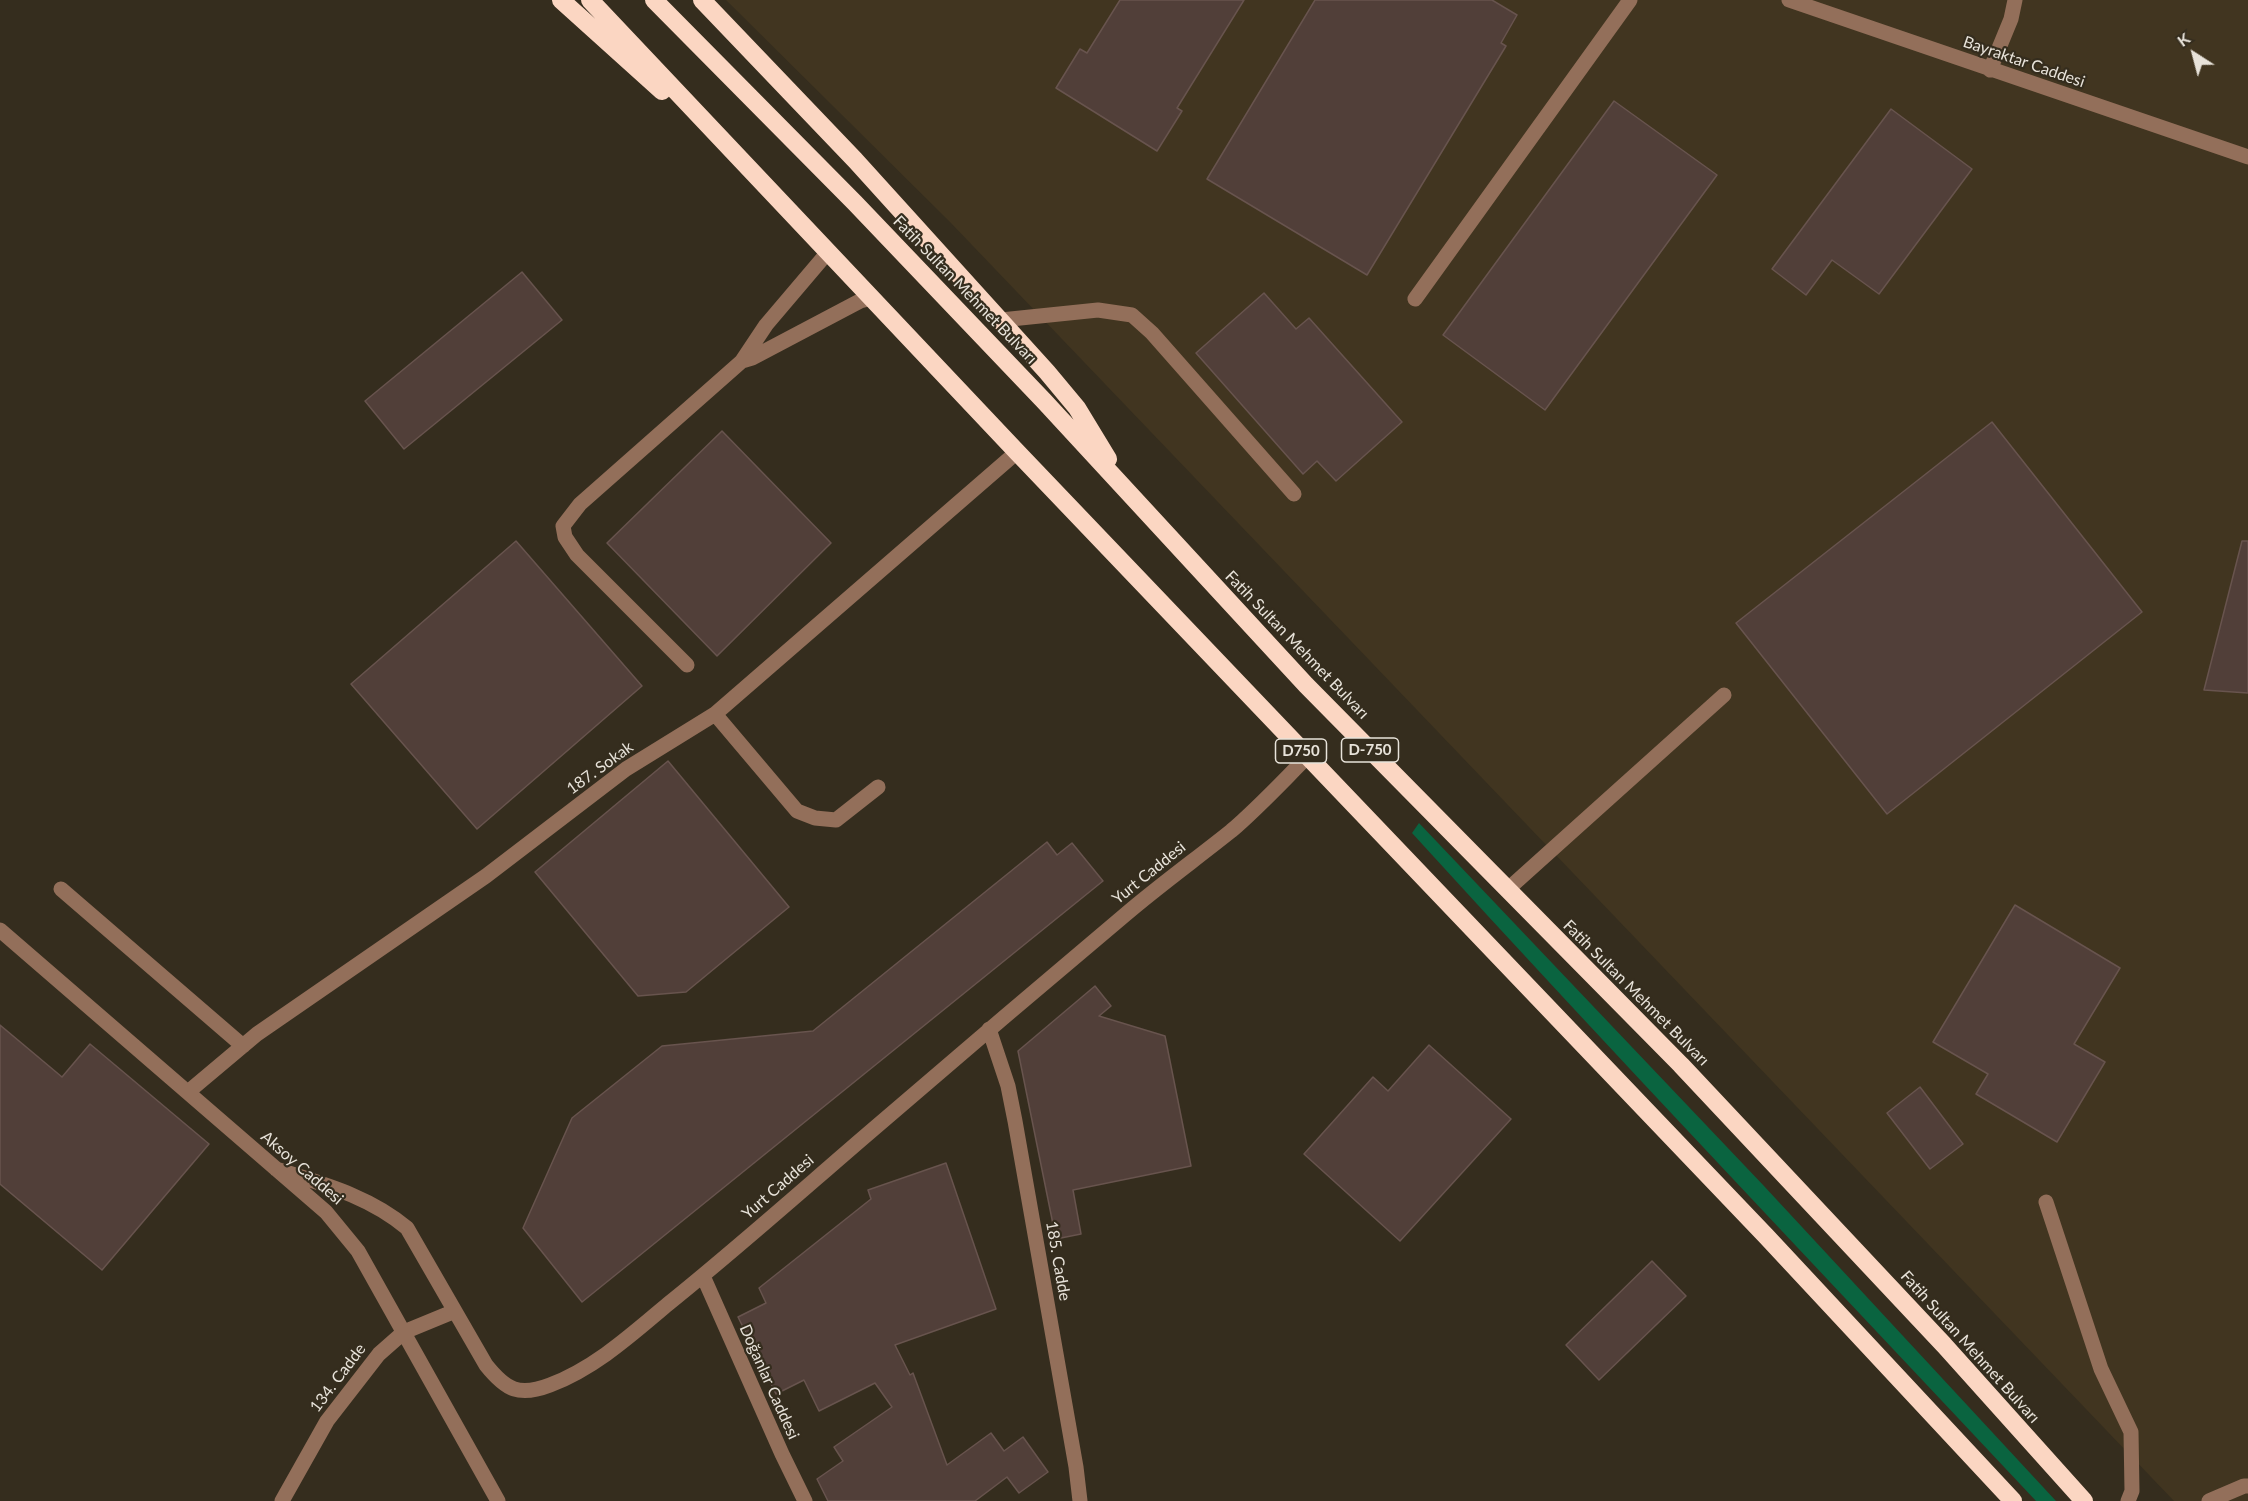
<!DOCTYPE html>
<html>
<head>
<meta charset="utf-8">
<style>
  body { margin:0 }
  #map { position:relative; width:2248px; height:1501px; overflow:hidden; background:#352d1e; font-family:Lato,sans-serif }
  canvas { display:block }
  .north { position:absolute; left:2164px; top:24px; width:60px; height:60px; -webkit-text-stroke:4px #352d1e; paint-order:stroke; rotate:324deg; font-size:16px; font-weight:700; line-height:24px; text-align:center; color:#e8e3da }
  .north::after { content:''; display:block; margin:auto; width:21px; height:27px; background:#e8e3da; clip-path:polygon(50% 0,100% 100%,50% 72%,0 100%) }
</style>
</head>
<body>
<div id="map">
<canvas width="2248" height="1501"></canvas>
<div class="north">K</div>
</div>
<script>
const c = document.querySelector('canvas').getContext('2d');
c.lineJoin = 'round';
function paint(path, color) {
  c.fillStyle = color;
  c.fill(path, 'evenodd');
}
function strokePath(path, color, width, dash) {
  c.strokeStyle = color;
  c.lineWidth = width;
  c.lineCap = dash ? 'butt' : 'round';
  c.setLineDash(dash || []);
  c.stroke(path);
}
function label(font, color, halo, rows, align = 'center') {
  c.font = font + ' Lato,sans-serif';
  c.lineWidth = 4.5;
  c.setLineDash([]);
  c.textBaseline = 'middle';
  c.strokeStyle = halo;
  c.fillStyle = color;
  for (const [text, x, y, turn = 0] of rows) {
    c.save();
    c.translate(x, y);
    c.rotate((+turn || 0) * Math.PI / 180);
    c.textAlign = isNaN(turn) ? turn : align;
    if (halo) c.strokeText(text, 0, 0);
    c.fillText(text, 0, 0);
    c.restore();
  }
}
const built = new Path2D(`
  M726 0H2248V1501H2174L950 222Z`);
const forest = new Path2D(`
  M1419 823 1764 1186 2056 1501H2036C1827 1278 1617 1058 1412 833Z`);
const building = new Path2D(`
  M1120 0H1244L1177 108 1182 111 1157 151 1056 88 1080 49 1087 53Z
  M1315 0H1492L1517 15 1501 43 1506 46 1367 275 1207 179Z
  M1614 101 1717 175 1545 410 1443 335Z
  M1891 109 1972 169 1879 294 1832 260 1806 295 1772 269Z
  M522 272 562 320 404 449 365 401Z
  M1264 293 1296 329 1309 318 1402 422 1336 481 1317 461 1303 474 1196 353Z
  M1992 422 2142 612 1887 814 1736 623Z
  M722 431 831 543 717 656 607 543Z
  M516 541 642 686 477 829 351 684Z
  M2242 541H2248V693L2204 690Z
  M668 761 789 907 686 992 638 996 535 872Z
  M1047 842 1057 855 1072 843 1103 881 582 1302 523 1228 572 1118 662 1046 813 1031Z
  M2015 905 2120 968 2074 1044 2105 1062 2057 1142 1976 1094 1988 1074 1933 1042Z
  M1095 986 1111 1006 1099 1016 1165 1036 1191 1166 1073 1190 1081 1234 1056 1239 1018 1051Z
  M0 1025 62 1077 90 1044 209 1144 102 1270 0 1184Z
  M1429 1045 1511 1119 1400 1241 1304 1154 1373 1077 1388 1091Z
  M1920 1087 1963 1144 1930 1169 1887 1113Z
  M946 1163 996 1309 895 1345 910 1375 913 1373 947 1465 991 1433 1004 1451 1023 1437 1048 1472 1019 1493 1007 1477 975 1501H828L817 1479 843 1461 834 1447 892 1407 875 1383 819 1411 804 1380 776 1394 738 1317 766 1303 759 1288 871 1199 868 1190Z
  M1652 1261 1686 1296 1599 1380 1566 1345Z`);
const minor = new Path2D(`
  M1789 0 2248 157
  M1990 70 2011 19 2015 0
  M1415 299 1630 0
  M1001 320 1098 310 1132 315 1152 333 1294 494
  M742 361 752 358 860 301 872 298
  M687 665 577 555 565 537 563 526 580 504 742 361 766 325 828 252
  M715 714 797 811 815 818 836 820 878 787
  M61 889 243 1046
  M1507 890 1724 695
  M0 930 326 1212 358 1251 498 1501
  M989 1029 1008 1086 1015 1121 1076 1467 1080 1501
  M188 1092 257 1034 486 876 626 769 715 714 1017 452
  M276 1169C323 1184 369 1196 407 1228L486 1365C506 1390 519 1397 550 1385 595 1368 631 1335 668 1304 734 1251 798 1194 863 1138 950 1063 1038 988 1126 914 1160 885 1196 859 1231 831 1258 808 1282 782 1307 757
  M2046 1202 2101 1369 2131 1432 2132 1491 2128 1501
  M703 1276 782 1454 805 1501
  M282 1501 327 1421 379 1354 404 1332 455 1311
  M2209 1501 2244 1486H2248`);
const highway = new Path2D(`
  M561 0 662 91
  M590 0 1017 452 1766 1236 2013 1501
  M654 0 855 203 1044 401 1306 685 1681 1065 1944 1345 2084 1501
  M702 0 855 160 1047 372 1077 408 1108 459`);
const shields = [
  [1370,750,57],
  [1301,751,51]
];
const shieldNames = [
  ["D-750",1370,750],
  ["D750",1301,751]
];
const streetNames = [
  ["Bayraktar Caddesi",2024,62,19],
  ["Fatih Sultan Mehmet Bulvarı",965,290,46],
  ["Fatih Sultan Mehmet Bulvarı",1297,645,46],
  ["187. Sokak",600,768,-36],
  ["Yurt Caddesi",1149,873,-39],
  ["Fatih Sultan Mehmet Bulvarı",1636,993,45],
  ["Aksoy Caddesi",302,1168,41],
  ["Yurt Caddesi",778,1187,-41],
  ["185. Cadde",1058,1261,80],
  ["Fatih Sultan Mehmet Bulvarı",1970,1347,48],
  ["134. Cadde",338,1378,-53],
  ["Doğanlar Caddesi",769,1382,66]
];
paint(built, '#413520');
paint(forest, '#0a6440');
paint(building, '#513f39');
strokePath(building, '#68544e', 1.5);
strokePath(minor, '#936f5a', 15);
strokePath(highway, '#fbd6c2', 18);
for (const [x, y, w] of shields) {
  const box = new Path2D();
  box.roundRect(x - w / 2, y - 12, w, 24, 4.5);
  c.fillStyle = '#352d1e';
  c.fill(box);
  strokePath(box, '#e8e3da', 1.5);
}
label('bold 15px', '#e8e3da', null, shieldNames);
label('16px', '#e8e3da', '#352d1e', streetNames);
</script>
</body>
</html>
